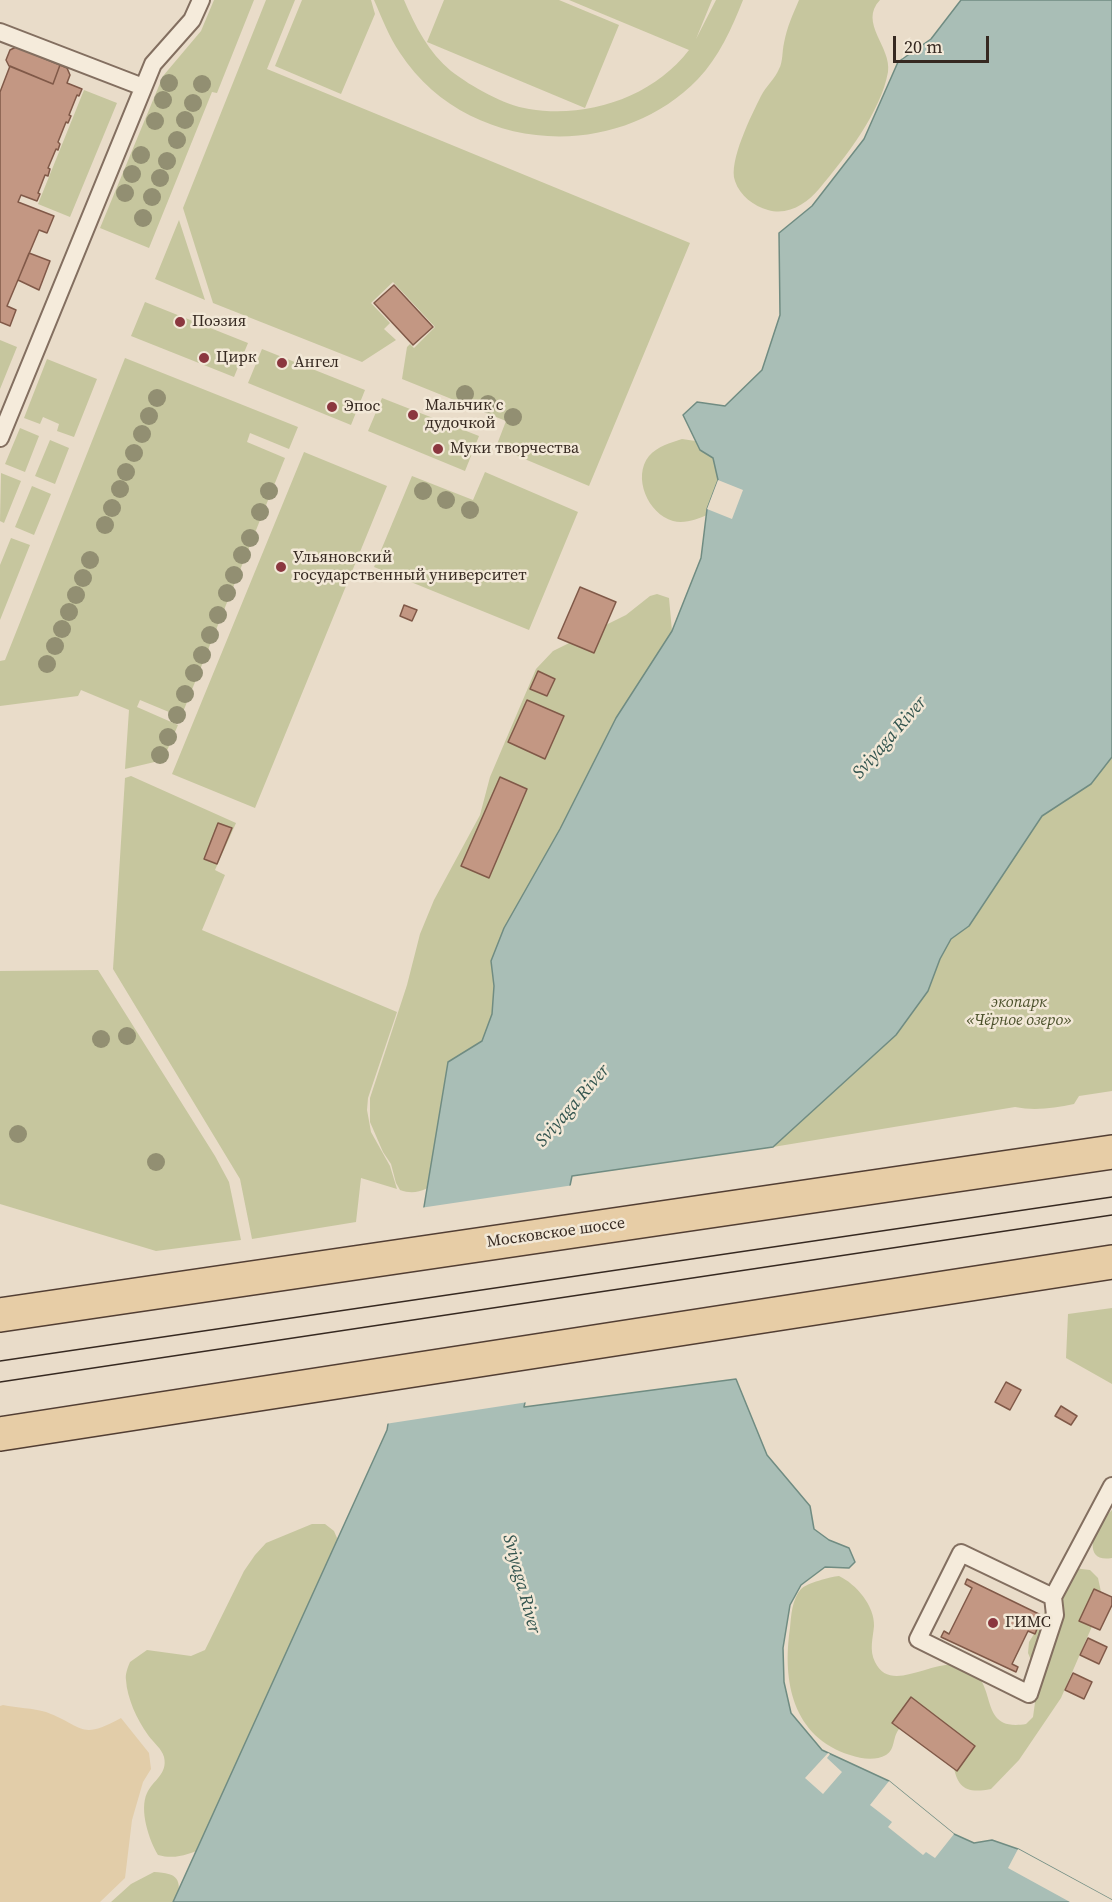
<!DOCTYPE html>
<html>
<head>
<meta charset="utf-8">
<style>
  body { margin:0 }
  #map { position:relative; width:1112px; height:1902px; overflow:hidden; background:#e9dcc9; font-family:"Source Serif 4",serif }
  canvas { display:block }
  .scale { position:absolute; left:893px; top:36px; width:96px; height:27px; box-sizing:border-box; border:3px solid #362921; border-top:0; padding-left:8px; font-size:18px; line-height:21px; white-space:nowrap; color:#362921; -webkit-text-stroke:4px #f2e8d7; paint-order:stroke }
</style>
</head>
<body>
<div id="map">
<canvas width="1112" height="1902"></canvas>
<div class="scale">20 m</div>
</div>
<script>
const c = document.querySelector('canvas').getContext('2d');
c.lineJoin = 'round';
function paint(path, color) {
  c.fillStyle = color;
  c.fill(path, 'evenodd');
}
function strokePath(path, color, width, dash) {
  c.strokeStyle = color;
  c.lineWidth = width;
  c.lineCap = dash ? 'butt' : 'round';
  c.setLineDash(dash || []);
  c.stroke(path);
}
function label(font, color, halo, rows, align = 'center') {
  c.font = font + ' "Source Serif 4",serif';
  c.lineWidth = 5;
  c.setLineDash([]);
  c.textBaseline = 'middle';
  c.strokeStyle = halo;
  c.fillStyle = color;
  for (const [text, x, y, turn = 0] of rows) {
    c.save();
    c.translate(x, y);
    c.rotate((+turn || 0) * Math.PI / 180);
    c.textAlign = isNaN(turn) ? turn : align;
    if (halo) c.strokeText(text, 0, 0);
    c.fillText(text, 0, 0);
    c.restore();
  }
}
const green = new Path2D(`
  M214 0H254L217 93 212 92 149 248 100 228 163 76 201 31Z
  M266 0H295L267 69 690 243 589 486 496 447 506 421 402 379 407 347 410 344 414 348 435 327 393 282 371 303 390 323 384 329 396 340 362 362 213 303 183 208Z
  M302 0H371L375 14 341 94 275 66Z
  M374 0H404C415 26 429 53 451 71 472 87 504 105 529 109 587 119 653 97 689 50L569 0H712L696 39 716 0H743C732 28 719 57 698 79 616 164 466 154 400 53 389 37 382 18 374 0Z
  M444 0H559L619 25 585 108 427 42Z
  M799 0H880C858 23 892 47 888 72 881 112 845 158 819 189 807 203 789 216 768 210 754 206 740 196 735 181 728 162 752 114 761 96 766 86 775 79 779 69 783 62 782 51 784 43 787 27 793 14 799 0Z
  M84 90 117 103 70 217 38 204Z
  M179 220 205 300 155 279Z
  M145 302 248 343 234 377 131 336Z
  M0 340 17 347 0 389Z
  M262 349 365 390 351 425 248 383Z
  M125 358 298 427 289 449 250 433 247 442 285 458 181 717 140 700 137 707 178 725 163 760 125 769 129 710 81 690 78 696 0 706V661L5 660Z
  M47 359 97 379 74 437 57 431 59 424 43 417 40 424 24 418Z
  M382 398 479 436 465 471 368 431Z
  M20 428 39 436 25 472 5 464Z
  M682 439 702 442 724 472 709 514C698 519 685 524 673 521 648 514 632 477 649 456 658 446 670 443 682 439Z
  M50 440 69 448 55 484 35 476Z
  M304 452 387 486 255 808 172 774Z
  M485 472 578 512 529 630 374 567 412 476 473 500Z
  M1 473 21 481 4 523 0 521Z
  M32 486 51 494 34 535 15 527Z
  M11 538 30 545 0 620V565Z
  M657 594 669 598 672 631 616 718 440 1181C427 1189 416 1196 400 1190L396 1183 391 1164 383 1152 370 1122V1098L407 985 420 934 434 900 480 815 490 777 536 669 553 651 626 615 650 596Z
  M1112 757V1091L1079 1096 1074 1104C1054 1108 1035 1111 1015 1107L773 1147 896 1035 928 991 940 959 951 939 969 926 1042 816 1091 784Z
  M131 776 236 823 215 870 225 875 202 930 397 1012 368 1098 367 1110 371 1132 390 1166 397 1189 361 1178 356 1222 252 1239 240 1179 113 969 125 778Z
  M98 970 215 1156 229 1182 241 1240 156 1251 0 1204V971Z
  M1112 1308V1384L1066 1358 1068 1314Z
  M1112 1510V1558C1085 1563 1091 1535 1102 1521 1104 1517 1109 1513 1112 1510Z
  M312 1524H325L334 1531 343 1552 205 1848C188 1854 176 1860 158 1855 149 1840 139 1810 147 1793 153 1780 168 1774 164 1757 162 1749 153 1742 148 1735 137 1720 127 1698 126 1680 125 1674 128 1667 130 1662L147 1650 191 1656 205 1650 244 1571 255 1555 266 1543Z
  M1073 1568 1090 1570 1098 1578 1103 1601 1061 1698 1019 1760 991 1789C966 1794 957 1788 953 1763L900 1728C892 1736 896 1749 886 1755 875 1761 862 1759 850 1755 793 1737 782 1682 790 1628 791 1616 792 1599 801 1589 807 1583 830 1577 839 1576 856 1584 875 1606 874 1626 873 1638 869 1650 875 1662 890 1694 931 1660 958 1665 1004 1674 972 1733 1026 1724L1033 1717 1037 1688 1034 1667 1028 1653 1029 1642 1041 1623 1046 1607Z
  M154 1872C178 1873 182 1879 177 1902H111L131 1884Z`);
const sand = new Path2D(`
  M3 1705C17 1708 33 1708 46 1712 84 1726 79 1741 121 1718L149 1753 151 1769 143 1782 132 1820 125 1878 100 1902H0V1706Z`);
const water = new Path2D(`
  M961 0H1112V757L1091 784 1042 816 969 926 951 939 940 959 928 991 896 1035 773 1147 572 1176 524 1407 736 1379 767 1455 810 1506 814 1529 829 1540 849 1548 855 1562 849 1568 825 1567 801 1585 790 1605 783 1648 784 1682 791 1713 822 1750 889 1781 954 1834 974 1843 992 1840 1018 1849 1112 1900V1902H173L387 1430 448 1062 482 1041 492 1014 494 986 491 961 504 928 560 829 616 718 672 631 701 558 707 509 718 480 713 458 700 450 683 415 697 402 725 406 762 370 780 315 779 233 812 206 864 139 898 62 931 39Z`);
const pier = new Path2D(`
  M718 480 743 490 732 519 707 509Z
  M574 1185 528 1402 385 1424 420 1208Z
  M828 1753 830 1754 827 1758 842 1772 823 1794 805 1778Z
  M889 1781 954 1834 935 1858 926 1852 923 1855 888 1827 892 1822 870 1805Z
  M1018 1849 1112 1900V1902H1070L1008 1868Z`);
const building = new Path2D(`
  M16 47 60 65 53 84 9 66 6 60 10 50Z
  M60 65 67 68 70 75 67 83 82 89 79 96 77 95 69 115 71 116 68 123 66 122 58 142 60 144 58 150 56 149 48 168 50 169 48 176 45 175 38 193 40 194 37 201 21 195 18 202 54 216 47 233 39 230 7 306 16 310 10 326 0 322V92L10 66 53 84Z
  M29 253 50 261 39 290 18 280Z
  M394 285 433 327 413 345 374 303Z
  M580 587 616 602 594 653 558 638Z
  M404 605 417 610 412 621 400 616Z
  M538 671 555 679 547 696 530 689Z
  M527 700 564 716 545 759 508 742Z
  M500 777 527 789 489 878 461 866Z
  M218 823 232 828 217 864 204 859Z
  M1006 1382 1021 1390 1010 1410 995 1402Z
  M1061 1406 1077 1416 1071 1425 1055 1416Z
  M967 1579 1043 1616 1041 1620 1035 1617 1030 1626 1037 1629 1035 1634 1028 1631 1012 1664 1018 1667 1016 1672 941 1637 944 1631 949 1634 972 1588 965 1584Z
  M1094 1589 1112 1597V1605L1100 1630 1079 1621Z
  M1088 1638 1107 1647 1099 1664 1080 1655Z
  M1073 1673 1092 1682 1084 1699 1065 1690Z
  M911 1697 975 1746 957 1771 892 1723Z`);
const service = new Path2D(`
  M0 32 143 87
  M0 438 153 64 192 20 201 0
  M1053 1597 961 1553 918 1639 1029 1694 1055 1615 1053 1597 1112 1486`);
const primary = new Path2D(`
  M0 1315 1112 1152
  M0 1434 1112 1262`);
const tram = new Path2D(`
  M0 1361 1112 1197
  M0 1382 1112 1215`);
const trees = [
  [169,83],
  [202,84],
  [163,100],
  [193,103],
  [185,120],
  [155,121],
  [177,140],
  [141,155],
  [167,161],
  [132,174],
  [160,178],
  [125,193],
  [152,197],
  [143,218],
  [465,394],
  [157,398],
  [488,404],
  [149,416],
  [513,417],
  [142,434],
  [134,453],
  [126,472],
  [120,489],
  [269,491],
  [423,491],
  [446,500],
  [112,508],
  [470,510],
  [260,512],
  [105,525],
  [250,538],
  [242,555],
  [90,560],
  [234,575],
  [83,578],
  [227,593],
  [76,595],
  [69,612],
  [218,615],
  [62,629],
  [210,635],
  [55,646],
  [202,655],
  [47,664],
  [194,673],
  [185,694],
  [177,715],
  [168,737],
  [160,755],
  [127,1036],
  [101,1039],
  [18,1134],
  [156,1162]
];
const markers = [
  [180,322,6,"#8b373f"],
  [204,358,6,"#8b373f"],
  [282,363,6,"#8b373f"],
  [332,407,6,"#8b373f"],
  [413,415,6,"#8b373f"],
  [438,449,6,"#8b373f"],
  [281,567,6,"#8b373f"],
  [993,1623,6,"#8b373f"]
];
const poiNames = [
  ["Поэзия",192,322],
  ["Цирк",216,358],
  ["Ангел",294,363],
  ["Мальчик с",425,406],
  ["дудочкой",425,424],
  ["Эпос",344,407],
  ["Муки творчества",450,449],
  ["Ульяновский",293,558],
  ["государственный университет",293,576],
  ["ГИМС",1005,1623]
];
const parkNames = [
  ["экопарк",1019,1003],
  ["«Чёрное озеро»",1019,1021]
];
const streetNames = [
  ["Московское шоссе",556,1233,-8]
];
const waterNames = [
  ["Sviyaga River",890,738,-49],
  ["Sviyaga River",573,1106,-49],
  ["Sviyaga River",521,1584,75]
];
paint(green, '#c6c69e');
paint(sand, '#e2cda9');
paint(water, '#a9beb6');
strokePath(water, '#708c82', 1.5);
paint(pier, '#e9dcc9');
paint(building, '#c39783');
strokePath(building, '#805948', 1.5);
strokePath(service, '#836f60', 20);
strokePath(primary, '#523e33', 36);
strokePath(service, '#f5ebdb', 16);
strokePath(primary, '#e7cda6', 33);
strokePath(tram, '#362921', 1.5);
c.fillStyle = '#928f72';
for (const [x, y] of trees) {
  c.beginPath();
  c.arc(x, y, 9, 0, 2 * Math.PI);
  c.fill();
}
for (const [x, y, r, color] of markers) {
  const dot = new Path2D();
  dot.arc(x, y, r, 0, 2 * Math.PI);
  c.fillStyle = color;
  c.fill(dot);
  strokePath(dot, '#f2e8d7', 2);
}
label('16px', '#362921', '#f2e8d7', poiNames, 'left');
label('italic 16px', '#4a502a', '#f2e8d7', parkNames);
label('16px', '#362921', '#f2e8d7', streetNames);
label('italic 18px', '#32544e', '#f2e8d7', waterNames);
</script>
</body>
</html>
